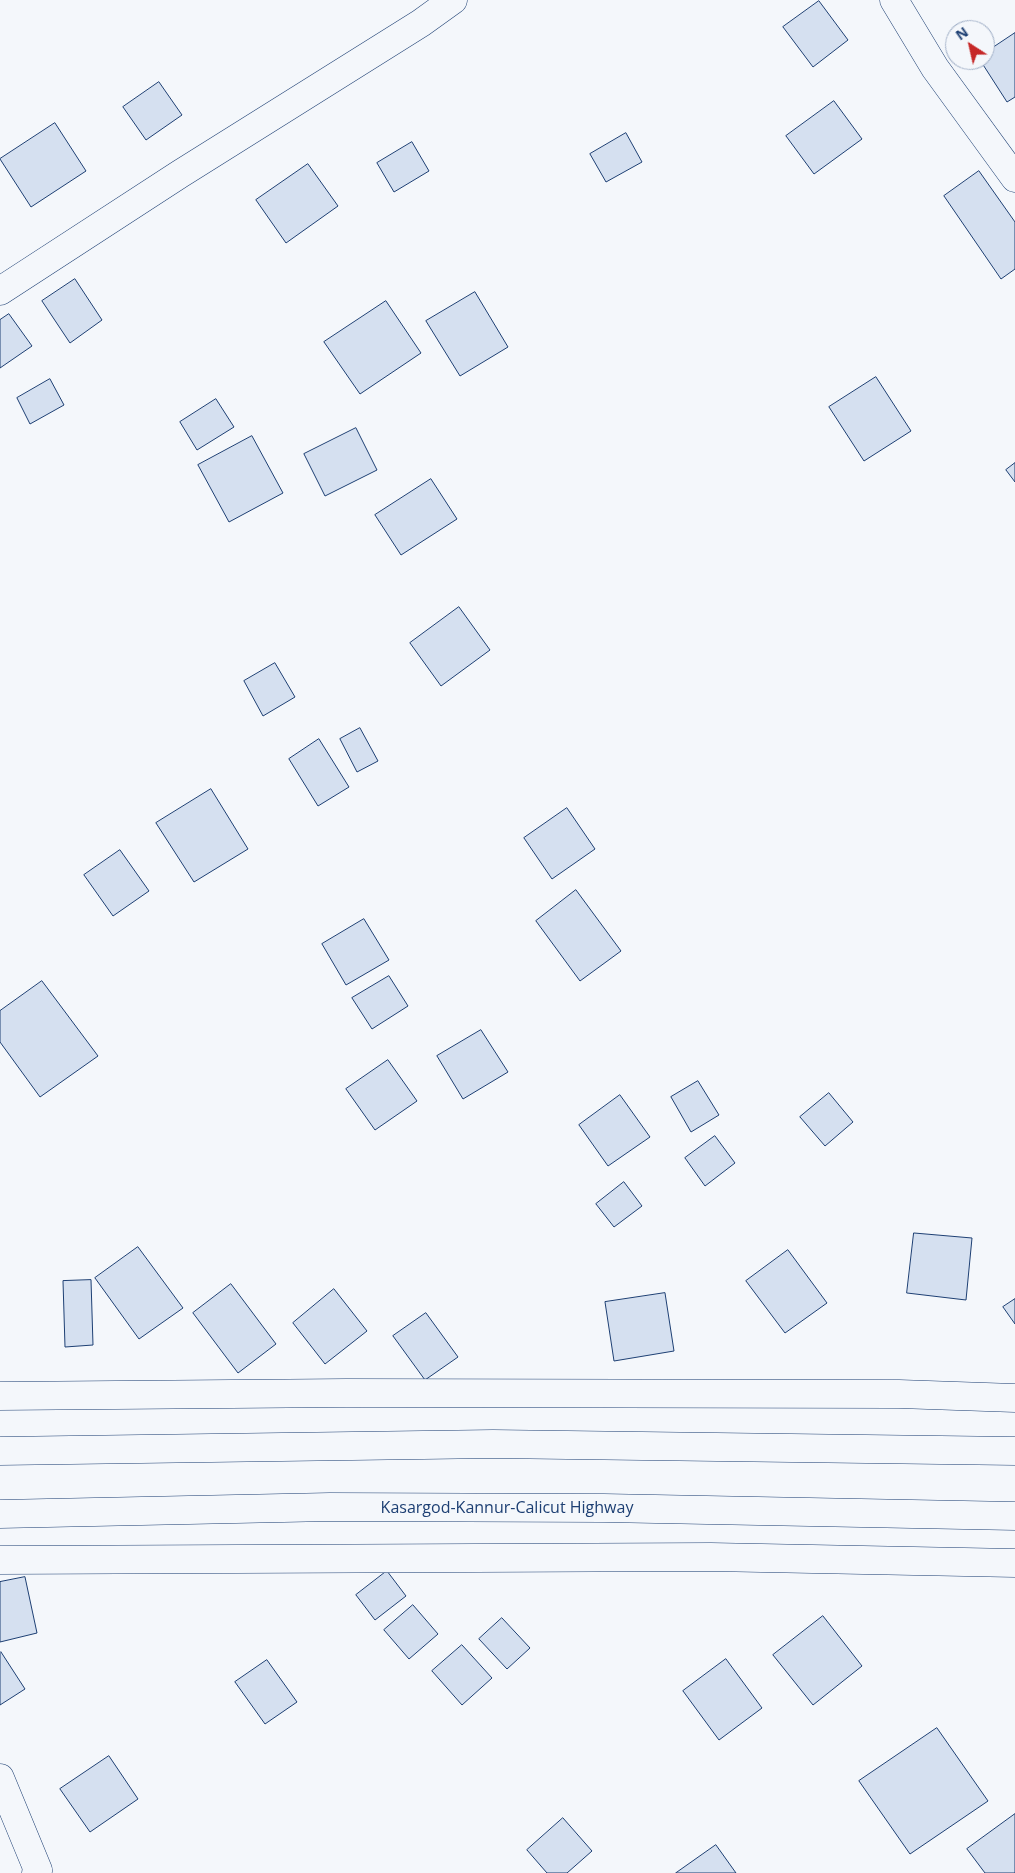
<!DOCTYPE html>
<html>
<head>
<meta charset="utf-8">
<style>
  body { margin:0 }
  #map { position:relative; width:1015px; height:1873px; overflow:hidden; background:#f4f7fb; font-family:"Open Sans",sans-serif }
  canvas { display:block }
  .north { position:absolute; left:945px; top:20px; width:50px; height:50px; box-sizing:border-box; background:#f4f7fb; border:1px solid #9eadc5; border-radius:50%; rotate:325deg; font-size:14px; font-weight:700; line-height:20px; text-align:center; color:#1d3f73 }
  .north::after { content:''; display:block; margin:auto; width:18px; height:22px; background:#c62828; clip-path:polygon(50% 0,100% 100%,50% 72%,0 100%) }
</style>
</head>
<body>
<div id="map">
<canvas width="1015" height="1873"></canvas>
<div class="north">N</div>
</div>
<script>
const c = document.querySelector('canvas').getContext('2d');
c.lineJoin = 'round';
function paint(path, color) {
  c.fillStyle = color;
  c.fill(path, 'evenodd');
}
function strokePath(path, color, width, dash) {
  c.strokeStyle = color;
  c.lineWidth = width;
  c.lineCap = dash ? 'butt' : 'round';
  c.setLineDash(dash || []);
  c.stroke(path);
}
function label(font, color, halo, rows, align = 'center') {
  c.font = font + ' "Open Sans",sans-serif';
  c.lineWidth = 4;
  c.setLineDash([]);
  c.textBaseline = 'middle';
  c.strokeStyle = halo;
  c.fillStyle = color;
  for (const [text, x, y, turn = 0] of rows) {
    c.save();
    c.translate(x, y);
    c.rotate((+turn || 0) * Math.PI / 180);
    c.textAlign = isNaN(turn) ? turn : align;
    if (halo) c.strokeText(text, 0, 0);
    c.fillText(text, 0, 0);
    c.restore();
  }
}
const building = new Path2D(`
  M819 1 848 40 813 67 783 27Z
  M1015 33V97L1007 102 980 60H985V53Z
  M159 82 182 115 146 140 123 107Z
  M834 101 862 139 814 174 786 136Z
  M55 123 86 171 31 207 0 159Z
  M626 133 642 162 606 182 590 154Z
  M412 142 429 171 394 192 377 163Z
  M308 164 338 206 286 243 256 200Z
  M979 171 1015 222V269L1001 279 944 196Z
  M75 279 102 320 70 343 42 301Z
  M475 292 508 347 460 376 426 321Z
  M386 301 421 353 360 394 324 342Z
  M9 314 32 346 0 368V320Z
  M876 377 911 431 864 461 829 407Z
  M50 379 64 405 30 424 17 398Z
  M216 399 234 427 197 450 180 422Z
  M356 428 377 470 325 496 304 454Z
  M252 436 283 493 229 522 198 465Z
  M1015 463V482L1006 470Z
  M431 479 457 519 401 555 375 515Z
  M459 607 490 650 441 686 410 643Z
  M275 663 295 697 263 716 244 681Z
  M360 728 378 761 357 772 340 739Z
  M319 739 349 787 318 806 289 759Z
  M211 789 248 849 194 882 156 823Z
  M567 808 595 849 552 879 524 838Z
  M120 850 149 891 113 916 84 875Z
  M576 890 621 951 580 981 536 921Z
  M364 919 389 960 346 985 322 944Z
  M389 976 408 1006 372 1029 352 998Z
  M42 981 98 1056 40 1097 0 1042V1011Z
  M481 1030 508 1072 463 1099 437 1056Z
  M388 1060 417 1101 375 1130 346 1089Z
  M698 1081 719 1115 691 1132 671 1097Z
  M829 1093 853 1122 825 1146 800 1117Z
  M620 1095 650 1137 608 1166 579 1125Z
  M715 1136 735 1163 705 1186 685 1158Z
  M624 1182 642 1206 614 1227 596 1204Z
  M914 1233 972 1238 966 1300 907 1293Z
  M138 1247 183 1308 139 1339 95 1278Z
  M788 1250 827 1303 785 1333 746 1281Z
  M91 1280 93 1345 65 1347 63 1281Z
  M231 1284 276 1344 238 1373 193 1313Z
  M334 1289 367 1331 325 1364 293 1323Z
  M665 1293 674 1351 614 1361 605 1302Z
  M1015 1299V1324L1003 1307Z
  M426 1313 458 1357 425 1380 393 1336Z
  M387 1571 406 1596 375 1620 356 1595Z
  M25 1577 37 1633 0 1642V1582Z
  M413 1605 438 1634 409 1659 384 1630Z
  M823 1616 862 1666 813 1705 773 1655Z
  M502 1618 530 1648 507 1669 479 1639Z
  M462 1645 492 1678 462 1705 432 1671Z
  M1 1652 25 1689 0 1705V1653Z
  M726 1659 762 1708 719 1740 683 1691Z
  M267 1660 297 1702 265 1724 235 1682Z
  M937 1728 988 1801 910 1854 859 1781Z
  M109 1756 138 1799 90 1832 60 1789Z
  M1015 1814V1873H985L967 1849Z
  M563 1818 592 1851 567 1873H547L527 1850Z
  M716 1845 736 1873H676Z`);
const minor = new Path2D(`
  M894 0 935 68 1015 178
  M0 291 180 174 421 23 453 0
  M0 1396 346 1393 899 1394 1015 1398
  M0 1560 711 1557 1015 1563
  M0 1778 38 1870 36 1873`);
const highway = new Path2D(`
  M0 1451 493 1444 1015 1451
  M0 1514 330 1507 604 1508 1015 1516`);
const streetNames = [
  ["Kasargod-Kannur-Calicut Highway",507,1508]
];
paint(building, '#d5e0f0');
strokePath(building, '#1d3f73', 1);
strokePath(minor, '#1d3f73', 29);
strokePath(highway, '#1d3f73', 29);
strokePath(minor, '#f4f7fb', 28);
strokePath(highway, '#f4f7fb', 28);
label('16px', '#1d3f73', '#f4f7fb', streetNames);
</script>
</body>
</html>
